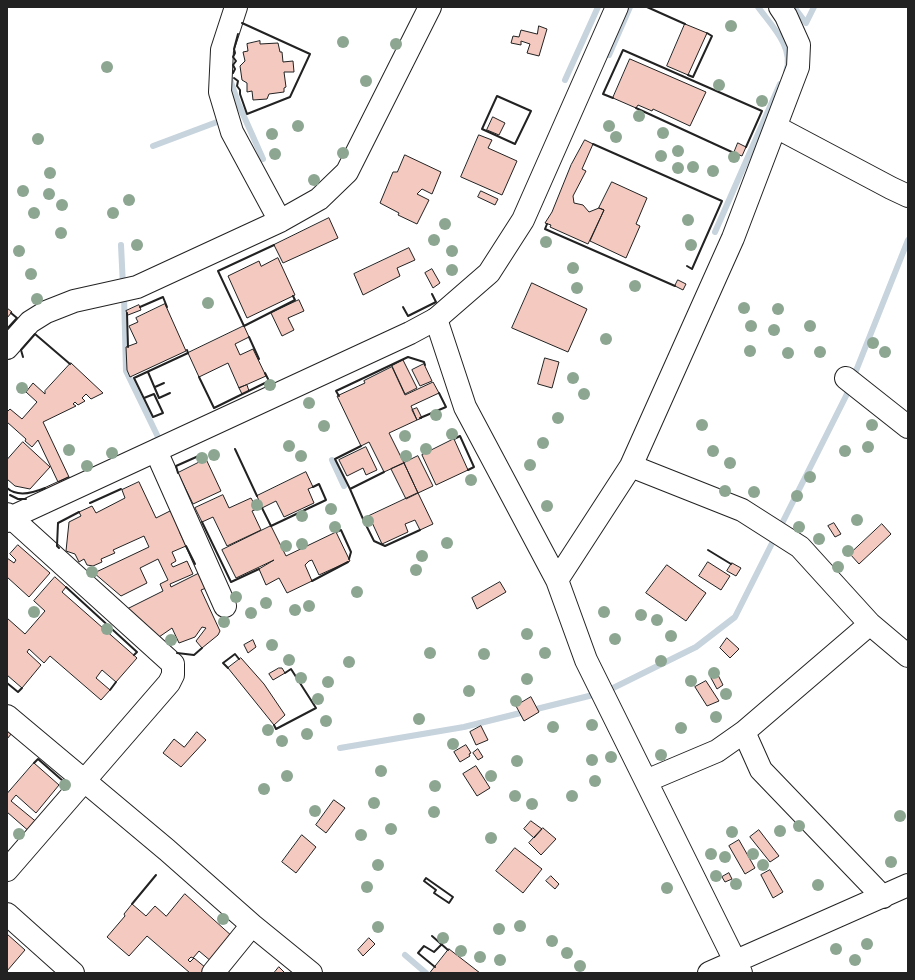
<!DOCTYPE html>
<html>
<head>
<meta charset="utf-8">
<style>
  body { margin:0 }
  #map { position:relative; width:915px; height:980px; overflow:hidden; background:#fff; font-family:"Noto Sans",sans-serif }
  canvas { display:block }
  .frame { position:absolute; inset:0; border:8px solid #222; pointer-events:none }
</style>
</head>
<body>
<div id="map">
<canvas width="915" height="980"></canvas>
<div class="frame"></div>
</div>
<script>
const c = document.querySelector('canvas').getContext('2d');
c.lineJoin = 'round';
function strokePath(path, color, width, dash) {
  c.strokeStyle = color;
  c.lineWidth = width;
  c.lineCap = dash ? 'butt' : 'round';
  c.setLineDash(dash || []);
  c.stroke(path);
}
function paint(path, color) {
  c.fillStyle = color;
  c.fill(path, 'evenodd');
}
const stream = new Path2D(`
  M758 7C771 25 795 48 786 72
  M794 7 806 23 814 7
  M609 55 630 7
  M230 79 238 103 263 159
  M565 80 598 7
  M153 146 217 122
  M715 232 780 84
  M121 245 123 286
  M124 295 126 371 159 439 154 441
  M332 460 344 486
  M340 748 464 727 605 692 696 647 735 617 846 396 908 240
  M405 955 426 973`);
const building = new Path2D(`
  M685 24 707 33 688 75 667 66Z
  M539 26 547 29 539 56 527 53 530 44 521 41V45L511 43 513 36 519 37 521 30 537 34Z
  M260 41V44L278 43 280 52H282L283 62 293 61 294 72H284L286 87 284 88V92L269 94 267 99 253 100 252 91 247 92V83L242 80 240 66 245 61 243 52 248 51 247 44Z
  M630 59 706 92 690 126 653 109 652 111 638 105 636 108 613 98Z
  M493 117 505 123 499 135 487 130Z
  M479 135 492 140 488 148 517 161 502 195 461 177Z
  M585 140 593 144 582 169 586 171 573 196 574 203 583 205 589 212 599 208 604 210 588 244 550 227 551 225 545 223 552 212 571 165Z
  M738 143 746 147 742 156 734 153Z
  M405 155 441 172 432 194 422 189 417 194 429 200 417 224 398 215 399 213 380 203 393 172H397Z
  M612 182 647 198 636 224 640 226 626 258 590 241 604 210 599 208Z
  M481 191 498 199 495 205 478 197Z
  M329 218 338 238 283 263 274 245Z
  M409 248 415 260 397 268 400 276 363 295 354 274Z
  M278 258 295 295 247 318 228 276 259 261 261 266Z
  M432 269 440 283 433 288 425 273Z
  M678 280 686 284 683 290 675 286Z
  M532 283 587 309 568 352 512 328Z
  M299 300 304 311 288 318 294 330 282 336 271 313Z
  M165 304 186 351 130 377 127 370 126 347 137 343 129 326 138 322 136 318Z
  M139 305 141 310 128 315 126 311Z
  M7 308 12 312 7 318Z
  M244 326 249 337 235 344 240 355 253 349 266 376 239 388 228 363 199 377 188 353Z
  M545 358 559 362 552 388 538 384Z
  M403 360 417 388 405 394 392 366Z
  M71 363 103 393 91 399 86 394 82 398 85 401 78 405 75 402 73 404 76 406 43 422 69 477 58 482 38 440 32 447 25 441 26 439 7 422V412L10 409 22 419 37 402 26 392 33 383 45 394V391Z
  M424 364 432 381 420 386 412 370Z
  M392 367 405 395 433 382 439 393 411 406 417 420 389 433 404 463 384 472 369 442 361 446 337 396 365 383 364 381Z
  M247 385 249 391 242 394 239 388Z
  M417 408 422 418 417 420 412 410Z
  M454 439 468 470 436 485 422 455Z
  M23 442 50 467 30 489 15 486 7 479V460Z
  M366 447 377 470 366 475 363 468 347 476 339 460Z
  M418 456 433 486 418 493 404 463Z
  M206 459 221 491 193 504 178 473Z
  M404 463 418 493 406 499 391 469Z
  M306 472 313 487 308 489 314 503 284 517 276 501 262 508 257 496Z
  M69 477 71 480 46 491 45 488Z
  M139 482 156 518 172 510 182 532 180 533 186 546 172 552 176 561 171 564 173 567 187 561 193 574 170 584 171 587 199 573 206 588 201 590 220 631 218 635 202 648 196 641 206 628 202 627 195 637 179 643 172 628 159 637 127 609 163 591 160 584 168 580 158 559 140 568 147 583 121 596 94 573 149 547 144 536 113 550 115 553 101 559 102 562 93 566 87 565 84 559 79 562 75 554 66 551 69 522 81 516 79 512 92 506 96 513 125 498 122 490Z
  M418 493 433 524 420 530 415 520 405 524 408 532 382 544 369 516Z
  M223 495 229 508 251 498 257 509 252 511 261 530 227 546 213 517 202 522 195 508Z
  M834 523 841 534 835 537 828 526Z
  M882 524 891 534 859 564 850 554Z
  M271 526 286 556 336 532 350 561 319 575 312 560 309 561 305 565 312 581 287 593 279 578 266 585 259 569 274 560 236 578 222 550Z
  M18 545 50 573 29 597 7 577V558L14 563 16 560 10 554Z
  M708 562 730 576 721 590 699 576Z
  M732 563 741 568 736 576 727 571Z
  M667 565 706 593 686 621 646 593Z
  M55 577 66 587 62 592 137 658 116 682 102 670 96 678 110 690 101 700 50 656 44 663 29 649 27 652 41 665 22 688 7 675V618L25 634 45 611 34 601Z
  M500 582 506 592 477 609 472 598Z
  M727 638 739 649 730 658 720 648Z
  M253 640 256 647 248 653 244 645Z
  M241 658 264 684 285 715 274 725 228 668Z
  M279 668H282L285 673 273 680 269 674Z
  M718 675 723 685 717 689 711 678Z
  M706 681 719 701 707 706 695 687Z
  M531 697 539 712 524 721 516 706Z
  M481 726 488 740 476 745 470 732Z
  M7 729 12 733 7 739Z
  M197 732 206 740 181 767 163 753 174 739 184 747Z
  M466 745 471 753 469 754 470 756 460 762 454 752Z
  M478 749 483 757 478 760 473 753Z
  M34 763 59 785 36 813 16 795 11 801 39 824 31 833 7 812V794Z
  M476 766 490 788 477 796 463 774Z
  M334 800 345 808 326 833 316 825Z
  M531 821 542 829 534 838 524 829Z
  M543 828 556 839 541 855 529 843Z
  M759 830 779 856 770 862 750 837Z
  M302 835 316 847 296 873 282 862Z
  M739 840 755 868 745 874 729 846Z
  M515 848 542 869 523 893 496 871Z
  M770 870 783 892 773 898 761 875Z
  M729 873 732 879 725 882 722 877Z
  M551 876 559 884 555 889 546 881Z
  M185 894 233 937 212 962 199 951 193 958 191 957 188 960 190 962 194 958 206 968 201 973H190L147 936 129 956 107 937 125 916 124 914 132 904 146 916 155 906 166 916Z
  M7 934 25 950 7 971Z
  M369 938 375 944 363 956 358 950Z
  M449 949 480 973H430Z
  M279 967 285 973H276L275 972Z`);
const minor = new Path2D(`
  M236 7 222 50 220 92 232 132 280 221
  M776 127 891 188 908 196
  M436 319 465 407 557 580 586 660 741 973
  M7 348 30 322 46 312 74 301 137 287 280 221 319 199 347 172 430 7
  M846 378 908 427
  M156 451 225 606
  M631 466 742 510 800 547 870 624 908 656
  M7 514 173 664V675L169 683 7 870
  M557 580 631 466 733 238 798 67 799 45 786 16 780 7
  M7 716 167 850 252 925 311 973
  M744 732 761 770 883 897
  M646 781 717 751 744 732 870 624
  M7 914 73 973
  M213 973 252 925
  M709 973 908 885`);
const major = new Path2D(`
  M7 521 10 518 410 333 436 319 489 273 523 220 617 7`);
const wall = new Path2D(`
  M647 7 685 24
  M233 73 235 69 233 65 236 61 233 57 235 53 234 49 238 34
  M688 75 693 77 712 36 707 33
  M234 78 238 81 237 86 240 90V94L247 114 290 97 310 54 242 23
  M497 96 531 111 515 144 482 129Z
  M613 98 603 94 623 50 762 111 746 147
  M636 108 734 153
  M593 144 722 201 692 269 687 266
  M547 224 545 229 675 286
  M274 245 218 271 244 326 295 300 293 296
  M140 307 163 297 167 307
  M403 307 408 316 436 302 432 294
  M127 313 128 347
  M7 329 17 318 11 313
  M249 337 259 359
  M23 357 21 350 35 334 70 364
  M148 372 159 398 170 393
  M199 377 214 408 269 381 265 373
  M155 387 164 383
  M339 396 336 391 408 357 424 362 425 365
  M144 398 154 394 163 413 153 417 134 378 188 353 187 350
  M420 418 446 407 439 393
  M454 439 460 436 474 467 468 470
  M361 446 335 459 350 489 384 472
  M235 449 257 496
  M178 473 176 466 203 454 206 459
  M7 488C17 497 33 493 45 488
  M350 489 363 519
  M10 495 18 499H26
  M90 503 121 489
  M262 508 271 526 326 500 319 484 313 487
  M369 516 363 519 374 541 385 546 420 530
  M202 522 231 582 259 569
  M336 532 341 530 351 552 349 559
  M186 546 195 564
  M59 548 57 546 58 523 79 512
  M708 550 731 564
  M312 581 348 562
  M66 587 137 652 134 655
  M177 653 194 655 202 648
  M228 668 223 663 235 654 239 659
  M7 683 18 692 22 688
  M110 690 116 682
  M274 725 276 729 316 708 291 669 285 673
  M34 763 38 759 63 781 64 790
  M426 878 453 897 449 903 434 893 436 890 424 881Z
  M132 904 156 875
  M432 936 448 950
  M435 967 418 953 424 946 434 952 442 944`);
const trees = [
  [731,26],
  [343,42],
  [396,44],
  [107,67],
  [366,81],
  [719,85],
  [762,101],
  [639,116],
  [298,126],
  [609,126],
  [663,133],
  [272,134],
  [616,137],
  [38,139],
  [678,151],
  [343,153],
  [275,154],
  [661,156],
  [734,157],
  [693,167],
  [678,168],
  [713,171],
  [50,173],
  [314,180],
  [23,191],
  [49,194],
  [129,200],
  [62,205],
  [34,213],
  [113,213],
  [688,220],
  [445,224],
  [61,233],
  [434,240],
  [546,242],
  [137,245],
  [691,245],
  [19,251],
  [452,251],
  [573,268],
  [452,270],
  [31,274],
  [635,286],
  [577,288],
  [37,299],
  [208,303],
  [744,308],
  [778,309],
  [751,326],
  [810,326],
  [774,330],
  [606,339],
  [873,343],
  [750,351],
  [820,352],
  [885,352],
  [788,353],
  [573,378],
  [270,385],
  [22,388],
  [584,394],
  [309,403],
  [436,415],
  [558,418],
  [702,425],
  [872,425],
  [324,426],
  [452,434],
  [405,436],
  [543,443],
  [289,446],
  [868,447],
  [426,449],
  [69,450],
  [713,451],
  [845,451],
  [112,453],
  [214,455],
  [301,456],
  [406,456],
  [202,458],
  [730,463],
  [530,465],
  [87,466],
  [810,477],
  [471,480],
  [725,491],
  [754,492],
  [797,496],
  [257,505],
  [547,506],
  [331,509],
  [302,516],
  [857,520],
  [368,521],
  [335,527],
  [799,527],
  [819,539],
  [447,543],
  [302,544],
  [286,546],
  [848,551],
  [422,556],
  [838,567],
  [416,570],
  [92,572],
  [357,592],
  [236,597],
  [266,603],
  [309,606],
  [295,610],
  [34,612],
  [604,612],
  [251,613],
  [641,615],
  [657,620],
  [224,622],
  [107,629],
  [527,634],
  [671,636],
  [615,639],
  [171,640],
  [272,645],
  [430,653],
  [545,653],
  [484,654],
  [289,660],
  [661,661],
  [349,662],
  [714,673],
  [301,678],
  [527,679],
  [691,681],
  [328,682],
  [469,691],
  [726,694],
  [318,699],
  [516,701],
  [716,717],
  [419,719],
  [326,721],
  [592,725],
  [553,727],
  [681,728],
  [268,730],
  [307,734],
  [282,741],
  [453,744],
  [661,755],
  [611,757],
  [592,760],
  [517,761],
  [381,771],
  [287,776],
  [491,776],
  [595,781],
  [65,785],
  [435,786],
  [264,789],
  [515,796],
  [572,796],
  [374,803],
  [532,804],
  [315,811],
  [434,812],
  [900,816],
  [799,826],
  [391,829],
  [780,831],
  [732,832],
  [19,834],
  [361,835],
  [491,838],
  [711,854],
  [753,854],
  [725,857],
  [891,862],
  [378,865],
  [763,865],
  [716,876],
  [736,884],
  [818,885],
  [367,887],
  [667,888],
  [223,919],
  [520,926],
  [378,927],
  [499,929],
  [443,938],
  [552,941],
  [867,944],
  [836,949],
  [461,951],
  [567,953],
  [480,957],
  [500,960],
  [855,960],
  [580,966]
];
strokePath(stream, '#c7d3dd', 6);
paint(building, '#f3c9c0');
strokePath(building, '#222', 1);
strokePath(minor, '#222', 24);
strokePath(major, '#222', 24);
strokePath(minor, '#fff', 22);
strokePath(major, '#fff', 22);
strokePath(wall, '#222', 2);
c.fillStyle = '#8da692';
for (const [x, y] of trees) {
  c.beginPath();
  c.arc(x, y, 6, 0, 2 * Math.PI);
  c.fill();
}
</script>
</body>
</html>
